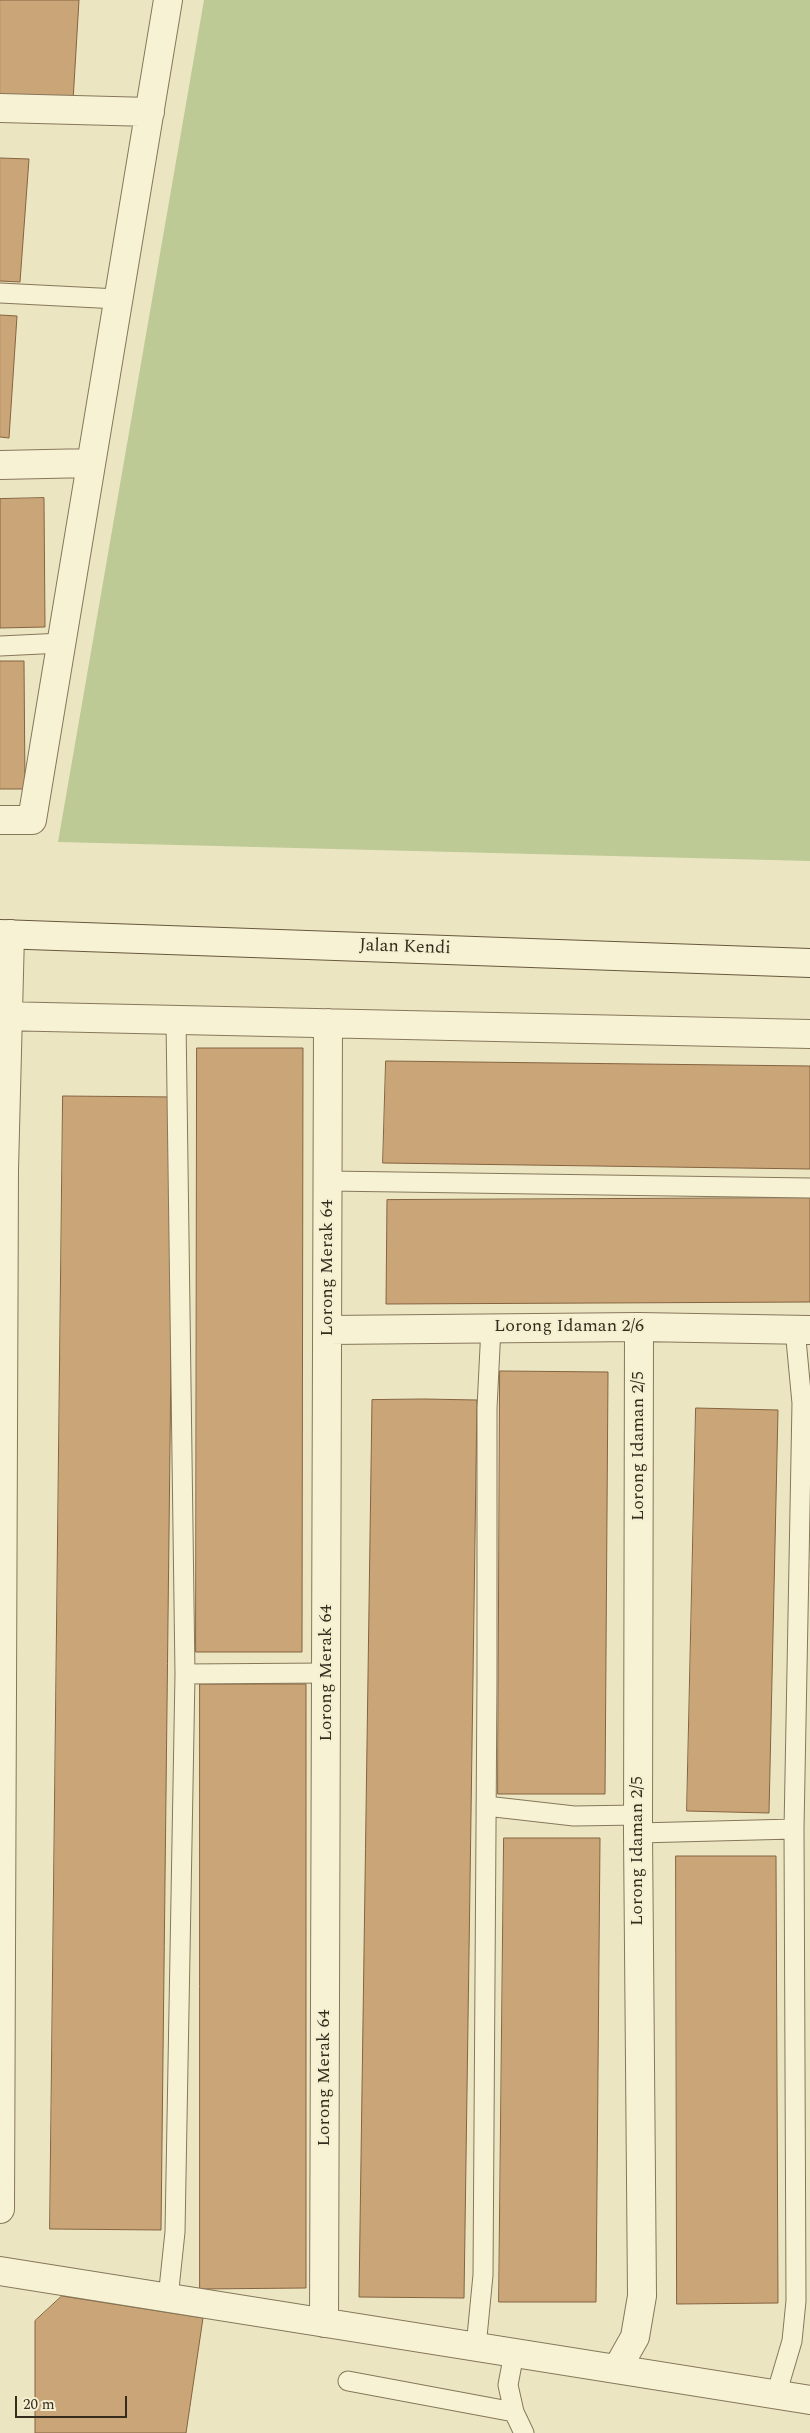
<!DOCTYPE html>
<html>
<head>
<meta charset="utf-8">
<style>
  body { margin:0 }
  #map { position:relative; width:810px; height:2433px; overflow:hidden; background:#ece5c2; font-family:Spectral,serif }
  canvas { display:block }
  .scale { position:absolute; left:15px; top:2396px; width:112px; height:22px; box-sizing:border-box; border:2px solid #362c1d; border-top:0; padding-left:6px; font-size:15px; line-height:18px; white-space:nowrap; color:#362c1d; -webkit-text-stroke:4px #f4efd1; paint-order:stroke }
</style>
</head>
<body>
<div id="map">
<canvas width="810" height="2433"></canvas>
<div class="scale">20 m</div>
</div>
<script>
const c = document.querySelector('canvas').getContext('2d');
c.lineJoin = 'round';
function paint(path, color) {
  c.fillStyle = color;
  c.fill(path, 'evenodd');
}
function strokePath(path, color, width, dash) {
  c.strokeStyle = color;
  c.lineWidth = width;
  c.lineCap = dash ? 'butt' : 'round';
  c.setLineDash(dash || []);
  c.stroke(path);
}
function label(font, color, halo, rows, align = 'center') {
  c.font = font + ' Spectral,serif';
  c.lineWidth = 4;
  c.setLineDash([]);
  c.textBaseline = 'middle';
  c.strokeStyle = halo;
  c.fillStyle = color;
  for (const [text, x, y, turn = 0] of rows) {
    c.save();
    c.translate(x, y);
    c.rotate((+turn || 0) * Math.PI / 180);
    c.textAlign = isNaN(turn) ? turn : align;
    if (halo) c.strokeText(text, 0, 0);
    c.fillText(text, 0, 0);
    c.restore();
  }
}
const green = new Path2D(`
  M204 0H810V861L58 842Z`);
const building = new Path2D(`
  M0 0H79L73 101 0 97Z
  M0 158 29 159 20 282 0 281Z
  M0 315 17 316 9 438 0 437Z
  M44 498 45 627 0 628V499Z
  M0 661H24L25 789H0Z
  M197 1048H303L302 1652H196Z
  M386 1061 810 1066V1169L383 1163Z
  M63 1096 174 1097 161 2230 50 2229Z
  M810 1198V1302L386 1304 387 1200Z
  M500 1371 608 1372 605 1794H498Z
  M424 1399 477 1400 464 2298 359 2297 372 1400Z
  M696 1408 778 1410 769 1813 687 1811Z
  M200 1684H306V2288L200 2289Z
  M504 1838H600L596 2302H499Z
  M676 1856H776L778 2303 677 2304Z
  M62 2296 203 2318 186 2433H35V2321Z`);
const lane = new Path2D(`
  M0 293 118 299
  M0 646 62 643
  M329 1181 810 1188
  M185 1674 327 1673
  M486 1806 574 1816 638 1815
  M638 1833 794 1829
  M168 2298 175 2232 185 1674 176 1020
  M476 2347 483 2275 487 1679V1408L491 1327
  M514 2353 508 2385 514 2412 524 2433
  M348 2381 514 2412
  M776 2395 792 2341 796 2301 794 1829 802 1403 795 1329`);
const street = new Path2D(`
  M0 108 150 112
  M0 465 91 463
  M0 820H32L168 0
  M0 1016 810 1034
  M328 1330 639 1327 810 1330
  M0 2209 4 1170 10 934
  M0 2271 810 2400
  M324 2323 328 1023
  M617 2369 635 2337 642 2296 638 1833 639 1327`);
const secondary = new Path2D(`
  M0 934 810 963`);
const streetNames = [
  ["Jalan Kendi",405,948,2],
  ["Lorong Merak 64",328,1268,-90],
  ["Lorong Idaman 2/6",569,1327],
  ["Lorong Idaman 2/5",639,1446,-90],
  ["Lorong Merak 64",327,1673,-90],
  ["Lorong Idaman 2/5",638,1851,-90],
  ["Lorong Merak 64",325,2078,-90]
];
paint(green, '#bdca96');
paint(building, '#caa578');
strokePath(building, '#846440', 1);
strokePath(lane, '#86775a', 21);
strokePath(street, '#86775a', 30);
strokePath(secondary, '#67583d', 30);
strokePath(lane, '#f8f2d5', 19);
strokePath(street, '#f8f2d5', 28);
strokePath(secondary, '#f8f2d5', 28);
label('18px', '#362c1d', '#f4efd1', streetNames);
</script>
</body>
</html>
